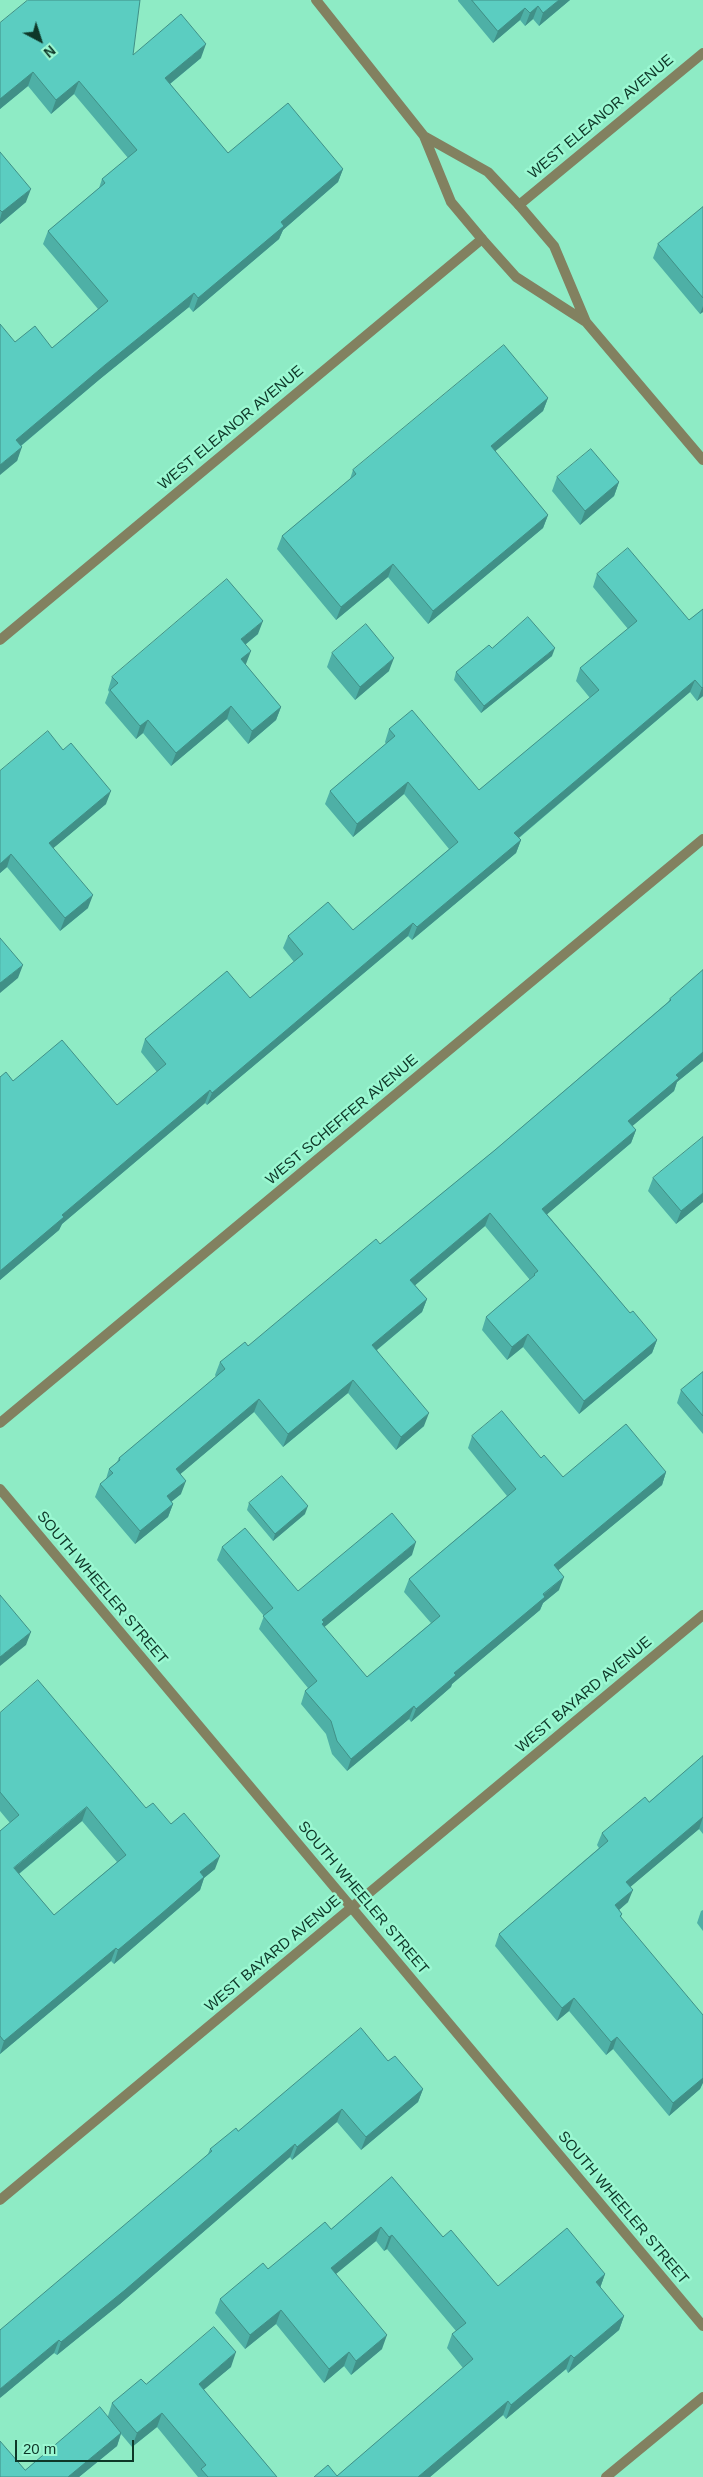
<!DOCTYPE html>
<html>
<head>
<meta charset="utf-8">
<style>
  body { margin:0 }
  #map { position:relative; width:703px; height:2477px; overflow:hidden; background:#8eebc5; font-family:Helvetica,sans-serif }
  canvas { display:block }
  .north { position:absolute; left:15px; top:15px; width:50px; height:50px; -webkit-text-stroke:4px #9bf8d2; paint-order:stroke; rotate:140deg; font-size:14px; font-weight:700; line-height:20px; text-align:center; color:#0e3728 }
  .north::after { content:''; display:block; margin:auto; width:18px; height:22px; background:#0e3728; clip-path:polygon(50% 0,100% 100%,50% 72%,0 100%) }
  .scale { position:absolute; left:15px; top:2440px; width:119px; height:22px; box-sizing:border-box; border:2px solid #0e3728; border-top:0; padding-left:6px; font-size:15px; line-height:18px; white-space:nowrap; color:#0e3728; -webkit-text-stroke:4px #9bf8d2; paint-order:stroke }
</style>
</head>
<body>
<div id="map">
<canvas width="703" height="2477"></canvas>
<div class="north">N</div>
<div class="scale">20 m</div>
</div>
<script>
const c = document.querySelector('canvas').getContext('2d');
c.lineJoin = 'round';
function strokePath(path, color, width, dash) {
  c.strokeStyle = color;
  c.lineWidth = width;
  c.lineCap = dash ? 'butt' : 'round';
  c.setLineDash(dash || []);
  c.stroke(path);
}
function paint(path, color) {
  c.fillStyle = color;
  c.fill(path, 'evenodd');
}
function label(font, color, halo, rows, align = 'center') {
  c.font = font + ' Helvetica,sans-serif';
  c.lineWidth = 5;
  c.setLineDash([]);
  c.textBaseline = 'middle';
  c.strokeStyle = halo;
  c.fillStyle = color;
  for (const [text, x, y, turn = 0] of rows) {
    c.save();
    c.translate(x, y);
    c.rotate((+turn || 0) * Math.PI / 180);
    c.textAlign = isNaN(turn) ? turn : align;
    if (halo) c.strokeText(text, 0, 0);
    c.fillText(text, 0, 0);
    c.restore();
  }
}
const minor = new Path2D(`
  M519 205 703 53
  M0 640 482 239
  M0 1423 703 839
  M0 1489 703 2326
  M0 2200 703 1615
  M606 2477 703 2397`);
const tertiary = new Path2D(`
  M316 0 424 136 451 202 482 239 516 277 586 322
  M424 136 488 172 519 205 554 246 586 322 703 460`);
const wall = new Path2D(`
  M458 0H570L539 26 533 19 525 26 520 20 493 43 458 1Z
  M0 23 133 55 201 58 170 84 228 153 343 169 338 182 283 230 279 239 193 312 189 307 100 379 21 446 17 461 15 342 52 348 98 309 43 244 48 231 99 188 102 179 128 158 74 94 51 114 28 86 0 109Z
  M0 152 26 202 0 224Z
  M703 207V312L700 314 653 258 658 244Z
  M548 398 543 411 495 451 548 515 543 528 428 624 388 577 336 620 277 549 282 536 350 479 353 470Z
  M557 477 619 482 614 496 580 525 552 491Z
  M597 574 689 620 703 609V696L697 701 690 692 519 838 521 840 516 853 412 940 408 936 207 1105 205 1103 62 1224 59 1230 0 1280V1077L13 1081 117 1105 157 1072 141 1052 145 1039 250 998 294 962 283 948 288 936 353 930 449 849 404 794 353 837 325 804 330 791 386 744 385 742 389 729 479 790 590 698 576 681 580 668 628 629 593 587Z
  M258 634 245 645 246 664H245L281 707 276 720 248 744 227 719 171 766 143 733 136 739 105 703 109 692 108 690 112 677Z
  M492 648 552 656 481 713 454 680 456 672Z
  M332 653 389 671 355 700 327 667Z
  M63 750 106 804 53 848 88 908 60 931 7 867 0 873V771Z
  M703 970V1061L677 1082 674 1091 632 1126 636 1130 631 1143 547 1214 630 1313 657 1340 652 1353 579 1414 523 1347 507 1360 482 1330 486 1317 530 1280 485 1226 415 1285 427 1299 422 1312 377 1350 424 1426 396 1450 348 1393 283 1447 254 1412 180 1474 181 1494 171 1502 173 1504 168 1517 135 1544 95 1497 100 1484 106 1479 109 1469 117 1462 119 1458 216 1377 215 1375 220 1362 248 1346 380 1244 495 1150 668 1002 670 999Z
  M653 1178 703 1202 676 1224 648 1191Z
  M703 1372V1434L677 1403 681 1390Z
  M472 1436 541 1458 563 1477 666 1472 662 1485 558 1570 559 1590 543 1603 540 1610 452 1684 451 1687 411 1722 409 1719 347 1771 332 1754 326 1734 301 1704 305 1691 308 1688 259 1629 264 1616 217 1560 222 1547 298 1591 412 1555 324 1627 367 1677 431 1623 404 1592 409 1579 507 1496 468 1448Z
  M249 1503 305 1514 273 1541 247 1510Z
  M0 1713 171 1824 215 1869 204 1878 200 1890 156 1928 114 1964 111 1961 0 2054V1831L10 1823 0 1811ZM82 1821 117 1862 54 1915 19 1874Z
  M703 1756V1834L699 1829 630 1887 628 1902 619 1910 622 1914 621 1917 702 2084 700 2089 669 2116 613 2049 606 2055 569 2011 557 2021 495 1946 499 1934 599 1848 597 1845 602 1833 649 1802Z
  M703 1910V1931L697 1923 701 1911Z
  M388 2061 423 2089 418 2102 361 2150 337 2122 292 2160 290 2157 120 2304 57 2355 54 2353 0 2398 208 2154 210 2149 238 2131Z
  M392 2177 443 2237 498 2286 605 2274 600 2288 624 2316 619 2330 568 2373 566 2369 506 2419 503 2415 430 2477H314L337 2476 463 2368 447 2348 452 2334 456 2331 387 2249 384 2251 376 2241 336 2274 382 2349 351 2375 344 2366 324 2383 276 2324 245 2349 215 2313 220 2299 331 2229Z
  M231 2367 203 2389 277 2477H198L157 2427 132 2447 121 2434 117 2446 79 2477H0L25 2470 108 2416 112 2403 146 2384Z`);
const shadedWall = new Path2D(`
  M559 0H570L539 26 543 13Z
  M538 6 533 19 525 26 530 13Z
  M525 8 520 20 493 43 498 31Z
  M206 44 201 58 160 92 165 78Z
  M33 72 28 86 0 109V99Z
  M79 81 74 94 51 114 56 100Z
  M343 169 338 182 283 230 279 239 193 312 198 298 281 222Z
  M31 189 26 202 0 224V219L2 212Z
  M194 293 189 307 100 379 11 454 16 440 105 365Z
  M703 306V312L700 314Z
  M548 398 543 411 486 459 491 446Z
  M22 447 17 461 0 475V465Z
  M619 482 614 496 580 525 585 511Z
  M548 515 543 528 428 624 433 611Z
  M393 564 388 577 336 620 341 607Z
  M263 621 258 634 236 652 241 639Z
  M555 648 552 656 481 713 484 706Z
  M251 651 246 664 236 672 241 659Z
  M394 658 389 671 355 700 360 687Z
  M695 680 690 692 510 845 514 833Z
  M703 687V696L697 701 702 688Z
  M231 706 227 719 171 766 176 753Z
  M281 707 276 720 248 744 252 731Z
  M148 720 143 733 136 739 140 726Z
  M408 782 404 794 353 837 357 824Z
  M111 791 106 804 44 856 49 843Z
  M521 840 516 853 412 940 417 927Z
  M11 854 7 867 0 873V864Z
  M93 895 88 908 60 931 65 918Z
  M413 923 408 936 207 1105 212 1093Z
  M23 965 18 978 0 993V983Z
  M703 1052V1061L677 1082 674 1091 623 1134 628 1121 676 1075Z
  M210 1090 205 1103 62 1224 59 1230 0 1280V1271L62 1215Z
  M636 1130 631 1143 538 1222 542 1209Z
  M703 1193V1202L676 1224 681 1211Z
  M490 1213 485 1226 406 1293 410 1280Z
  M427 1299 422 1312 367 1358 372 1345Z
  M528 1334 523 1347 507 1360 512 1347Z
  M657 1340 652 1353 579 1414 584 1401Z
  M353 1380 348 1393 283 1447 288 1434Z
  M259 1399 254 1412 171 1482 176 1469Z
  M429 1413 424 1426 396 1450 401 1437Z
  M666 1472 662 1485 549 1578 554 1565Z
  M186 1481 181 1494 162 1509 167 1496Z
  M173 1504 168 1517 135 1544 140 1531Z
  M308 1506 305 1514 273 1541 275 1534Z
  M416 1542 412 1555 322 1629V1620Z
  M564 1577 559 1590 543 1603 540 1610 452 1684 451 1687 411 1722 416 1709 454 1673Z
  M31 1632 26 1645 0 1666V1657Z
  M414 1706 409 1719 347 1771 351 1759Z
  M87 1807 82 1821 10 1881 14 1868Z
  M703 1817 699 1829 622 1894 626 1882Z
  M220 1856 215 1869 204 1878 200 1890 114 1964 118 1950 200 1872Z
  M633 1890 628 1902 611 1917 615 1905Z
  M116 1948 111 1961 0 2054 4 2041Z
  M574 1998 569 2011 557 2021 562 2008Z
  M617 2037 613 2049 606 2055 611 2042Z
  M703 2075V2083L700 2089 669 2116 673 2103Z
  M423 2089 418 2102 361 2150 366 2137Z
  M342 2109 337 2122 292 2160 297 2147Z
  M295 2144 290 2157 120 2304 57 2355 61 2342Z
  M381 2227 376 2241 326 2282 331 2268Z
  M392 2235 387 2249 384 2251 389 2237Z
  M605 2274 600 2288 596 2282Z
  M281 2310 276 2324 245 2349 250 2335Z
  M624 2316 619 2330 568 2373 574 2358Z
  M387 2335 382 2349 351 2375 356 2361Z
  M59 2340 54 2353 0 2398V2389Z
  M236 2352 231 2367 194 2398 199 2384Z
  M349 2352 344 2366 324 2383 329 2369Z
  M571 2355 566 2369 506 2419 511 2405Z
  M508 2401 503 2415 430 2477H418Z
  M162 2413 157 2427 132 2447 137 2433Z
  M121 2433 117 2446 79 2477H68Z`);
const building = new Path2D(`
  M28 0H140L133 55 181 14 206 44 165 78 228 153 288 103 343 169 281 222 284 226 198 298 194 293 105 365 16 440 22 447 0 465V324L15 342 35 326 52 348 108 301 48 231 105 183 102 179 137 150 79 81 56 100 33 72 0 99V23Z
  M472 0H559L543 13 538 6 530 13 525 8 498 31Z
  M0 152 31 189 2 212 0 210Z
  M703 207V298L658 244Z
  M504 345 548 398 491 446 548 515 433 611 393 564 341 607 282 536 356 474 353 470Z
  M591 449 619 482 585 511 557 477Z
  M628 548 689 620 703 609V687L702 688 695 680 514 833 521 840 417 927 413 923 212 1093 210 1090 62 1215 64 1217 0 1271V1077L6 1072 13 1081 62 1040 117 1105 166 1064 145 1039 227 971 250 998 303 954 288 936 328 902 353 930 458 842 408 782 357 824 330 791 395 736 389 729 412 710 479 790 599 690 580 668 637 621 597 574Z
  M227 579 263 621 241 639 251 651 241 659 281 707 252 731 231 706 176 753 148 720 140 726 110 690 118 683 112 677Z
  M528 617 555 648 484 706 456 672 489 645 492 648Z
  M366 624 394 658 360 687 332 653Z
  M48 731 63 750 71 743 111 791 49 843 93 895 65 918 11 854 0 864V771Z
  M0 938 23 965 0 983Z
  M703 970V1052L676 1075 679 1078 628 1121 636 1130 542 1209 630 1313 633 1311 657 1340 584 1401 528 1334 512 1347 486 1317 535 1275 534 1274 538 1271 490 1213 410 1280 427 1299 372 1345 429 1413 401 1437 353 1380 288 1434 259 1399 176 1469 186 1481 167 1496 173 1504 140 1531 100 1484 113 1473 109 1469 120 1460 119 1458 225 1369 220 1362 245 1342 248 1346 376 1239 380 1244 495 1150 671 1000 670 999Z
  M703 1137V1193L681 1211 653 1178Z
  M703 1372V1416L681 1390Z
  M502 1411 541 1458 544 1455 563 1477 626 1424 666 1472 554 1565 564 1577 543 1594 545 1597 454 1673 456 1675 416 1709 414 1706 351 1759 337 1741 331 1721 305 1691 317 1681 263 1616 273 1608 222 1547 245 1528 298 1591 392 1513 416 1542 322 1620 324 1622 322 1624 367 1677 440 1616 409 1579 516 1489 472 1436Z
  M282 1476 308 1506 275 1534 249 1503Z
  M0 1595 31 1632 0 1657Z
  M38 1680 146 1808 153 1803 171 1824 184 1813 220 1856 200 1872 204 1877 161 1914 118 1950 116 1948 4 2041 0 2036V1831L19 1815 0 1792V1713ZM87 1807 126 1855 54 1915 14 1868Z
  M703 1756V1817L626 1882 633 1890 615 1905 622 1914 620 1916 703 2015V2078L673 2103 617 2037 611 2042 574 1998 562 2008 499 1934 608 1841 602 1833 645 1797 649 1802Z
  M361 2028 388 2061 395 2056 423 2089 366 2137 342 2109 297 2147 295 2144 125 2290 61 2342 59 2340 0 2389V2330L212 2151 210 2149 236 2128 238 2131Z
  M392 2177 443 2237 451 2230 498 2286 567 2228 605 2274 596 2282 624 2316 574 2358 571 2355 511 2405 508 2401 418 2477H314L328 2465 337 2476 473 2359 452 2334 466 2323 392 2235 389 2237 381 2227 331 2268 387 2335 356 2361 349 2352 329 2369 281 2310 250 2335 220 2299 263 2263 268 2269 325 2222 331 2229Z
  M214 2327 236 2352 199 2384 277 2477H208L201 2469 206 2465 162 2413 137 2433 112 2403 141 2379 146 2384Z
  M100 2407 121 2433 68 2477H0V2441L25 2470Z`);
const streetNames = [
  ["WEST ELEANOR AVENUE",601,117,-40],
  ["WEST ELEANOR AVENUE",231,428,-40],
  ["WEST SCHEFFER AVENUE",342,1120,-40],
  ["SOUTH WHEELER STREET",102,1588,50],
  ["WEST BAYARD AVENUE",584,1695,-40],
  ["SOUTH WHEELER STREET",363,1898,50],
  ["WEST BAYARD AVENUE",273,1954,-40],
  ["SOUTH WHEELER STREET",623,2208,50]
];
strokePath(minor, '#828160', 10);
strokePath(tertiary, '#828160', 10);
paint(wall, '#4eb0a6');
paint(shadedWall, '#409087');
paint(building, '#5bcdc1');
strokePath(building, '#409087', 1);
label('15px', '#0e3728', '#9bf8d2', streetNames);
</script>
</body>
</html>
